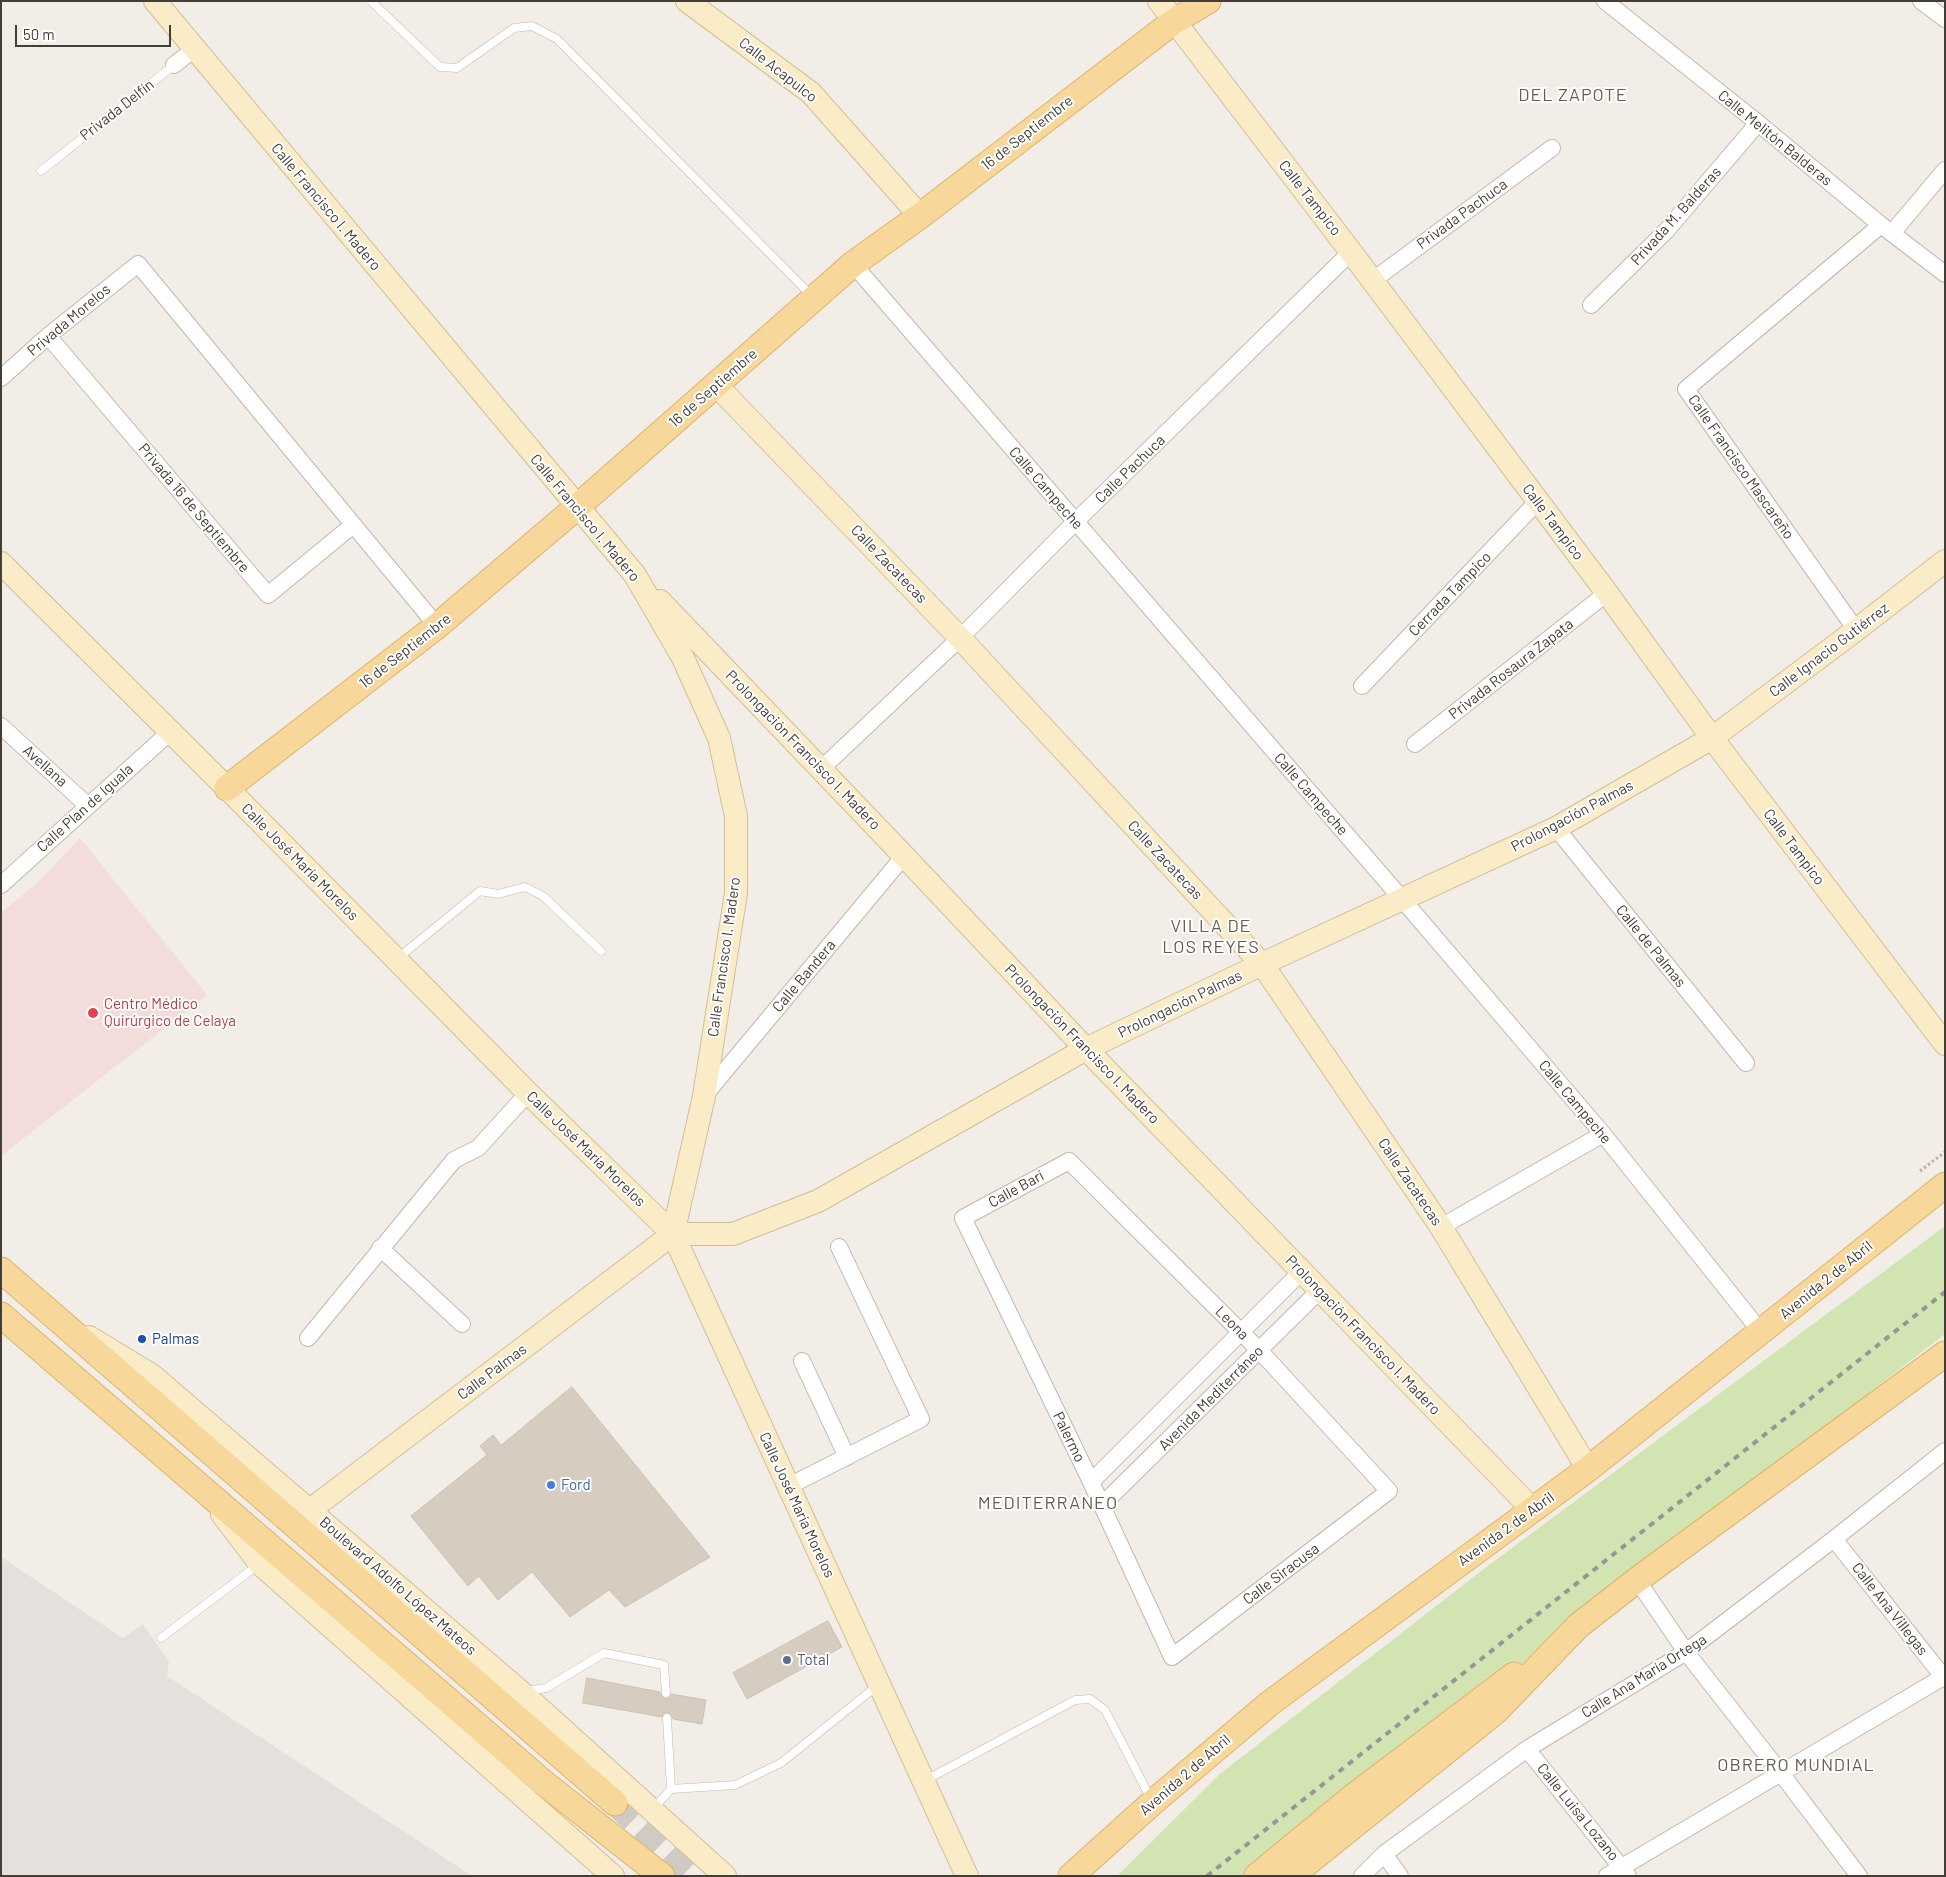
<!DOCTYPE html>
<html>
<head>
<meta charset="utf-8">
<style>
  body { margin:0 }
  #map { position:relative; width:1946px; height:1877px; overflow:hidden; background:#f2eee7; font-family:Barlow,sans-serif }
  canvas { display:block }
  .frame { position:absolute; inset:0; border:2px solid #453e36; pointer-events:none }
  .scale { position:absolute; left:15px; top:25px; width:156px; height:22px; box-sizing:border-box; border:2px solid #453e36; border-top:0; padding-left:6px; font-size:15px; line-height:18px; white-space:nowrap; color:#453e36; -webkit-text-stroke:4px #fff; paint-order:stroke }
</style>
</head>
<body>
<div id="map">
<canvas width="1946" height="1877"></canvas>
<div class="frame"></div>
<div class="scale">50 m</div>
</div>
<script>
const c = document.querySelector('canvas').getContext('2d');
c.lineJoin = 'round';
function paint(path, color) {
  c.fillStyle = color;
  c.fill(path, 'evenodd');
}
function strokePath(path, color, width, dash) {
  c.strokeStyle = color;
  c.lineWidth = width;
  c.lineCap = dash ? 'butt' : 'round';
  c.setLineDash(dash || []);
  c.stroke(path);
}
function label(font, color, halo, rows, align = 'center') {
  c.font = font + ' Barlow,sans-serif';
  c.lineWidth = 4;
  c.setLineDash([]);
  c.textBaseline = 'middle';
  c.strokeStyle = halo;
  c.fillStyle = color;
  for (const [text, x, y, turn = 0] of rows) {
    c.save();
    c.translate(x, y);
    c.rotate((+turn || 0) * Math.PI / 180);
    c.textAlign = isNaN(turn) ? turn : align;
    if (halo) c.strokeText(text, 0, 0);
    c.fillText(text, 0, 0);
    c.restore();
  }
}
const industrial = new Path2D(`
  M1 1557 123 1638 143 1624 169 1662 167 1676 472 1876H1Z`);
const medical = new Path2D(`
  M80 838 207 995 1 1156V913L40 880Z`);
const green = new Path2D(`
  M1945 1226V1334L1650 1562 1501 1683 1248 1876H1117L1221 1773 1489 1565Z`);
const building = new Path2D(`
  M572 1387 710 1557 625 1607 609 1590 570 1617 532 1572 498 1600 479 1576 468 1586 411 1516 487 1455 480 1446 493 1435 501 1445Z
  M828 1621 842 1647 747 1699 733 1673Z
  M587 1678 660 1692 662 1697 666 1699 670 1697 671 1694 706 1700 702 1724 673 1719 671 1715 667 1712 662 1717 583 1703Z`);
const primaryTunnel = new Path2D(`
  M615 1803 691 1876`);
const path = new Path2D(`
  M1920 1171 1945 1152`);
const lane = new Path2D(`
  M372 2 440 67 457 68 514 28 532 26 557 39 811 295
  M41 171 174 65
  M398 958 480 891 498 894 525 887 543 896 601 951
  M161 1638 258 1565
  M525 1691 546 1688 604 1653 664 1665 666 1693
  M926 1780 1075 1700 1090 1699 1105 1710 1151 1799
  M671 1789 735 1785 781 1763 877 1686
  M654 1808 671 1789 667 1718`);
const street = new Path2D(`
  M1605 1 1758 123 1881 225 1945 274
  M1921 1 1945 19
  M174 65 194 49
  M1892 233 1945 170
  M853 264 1402 899 1603 1134 1761 1332
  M1372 281 1552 148
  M1591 305 1666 231 1758 123
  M48 336 268 595 353 525
  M1 378 48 336 138 264 437 626
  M1856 630 1686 389 1881 225
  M1362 686 1538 501
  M1 726 88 806
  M1415 744 1607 593
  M821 769 960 638 1075 522 1351 252
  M1556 828 1746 1063
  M1 885 170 732
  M704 1096 904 856
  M1069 1161 1259 1350 1389 1491 1172 1657 1091 1482 963 1218Z
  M1441 1227 1603 1134
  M380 1248 462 1324
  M308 1338 454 1160 478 1148 528 1093
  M802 1361 847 1457
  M1091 1482 1301 1272
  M789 1486 921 1419 839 1247
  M1102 1505 1319 1291
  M1834 1539 1945 1679
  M1637 1580 1686 1652 1780 1772 1859 1876
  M1527 1749 1628 1876
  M1384 1854 1400 1876
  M1362 1876 1384 1854 1527 1749 1686 1652 1834 1539 1945 1451
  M1607 1876 1945 1676`);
const secondary = new Path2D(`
  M155 1 635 575 683 658 719 738 736 816V893L704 1096 673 1234
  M687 1 811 93 920 216
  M1159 1 1351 252 1607 593 1712 738 1945 1044
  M717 386 960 638 1262 964 1441 1227 1588 1469
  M1 563 227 788 528 1093 673 1234 967 1876
  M660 601 904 856 1086 1049 1532 1509
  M673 1234H733L818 1201 1086 1049 1262 964 1556 828 1712 738 1856 630 1945 561
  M89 1337 153 1376 520 1691 725 1876
  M310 1510 673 1234
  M222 1514 260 1564 613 1876`);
const primary = new Path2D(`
  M227 788 437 626 577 507 853 264 920 216 1173 22 1208 1
  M1 1270 615 1803
  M1 1315 544 1783 662 1876
  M1071 1876 1152 1803 1270 1703 1588 1469 1945 1185
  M1257 1876 1354 1796 1514 1675
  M1291 1876 1495 1712 1578 1626 1637 1580 1945 1354`);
const rail = new Path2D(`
  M1207 1876 1945 1292`);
const markers = [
  [93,1013,6,"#e0444e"],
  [142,1339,5,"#1a4fb4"],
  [551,1485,5,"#3f7fe0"],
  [787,1660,5,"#5c6f8a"]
];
const streetNames = [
  ["Calle Acapulco",778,70,38],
  ["Privada Delfín",117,110,-38],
  ["16 de Septiembre",1027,133,-38],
  ["Calle Melitón Balderas",1775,138,39],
  ["Calle Tampico",1310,198,52],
  ["Calle Francisco I. Madero",326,207,50],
  ["Privada Pachuca",1462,214,-36],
  ["Privada M. Balderas",1676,216,-48],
  ["Privada Morelos",69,320,-40],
  ["16 de Septiembre",713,388,-41],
  ["Calle Francisco Mascareño",1741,467,55],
  ["Calle Pachuca",1130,469,-44],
  ["Calle Campeche",1046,488,49],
  ["Privada 16 de Septiembre",194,508,50],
  ["Calle Francisco I. Madero",585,518,50],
  ["Calle Tampico",1553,522,53],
  ["Calle Zacatecas",889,564,46],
  ["Cerrada Tampico",1450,594,-46],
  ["Calle Ignacio Gutiérrez",1829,650,-37],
  ["16 de Septiembre",405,651,-38],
  ["Privada Rosaura Zapata",1511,669,-38],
  ["Prolongación Francisco I. Madero",803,750,46],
  ["Avellana",45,766,42],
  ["Calle Campeche",1311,794,49],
  ["Calle Plan de Iguala",85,808,-42],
  ["Prolongación Palmas",1572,816,-28],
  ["Calle Tampico",1794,847,53],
  ["Calle Zacatecas",1165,860,47],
  ["Calle José María Morelos",300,862,45],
  ["Calle de Palmas",1651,946,51],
  ["Calle Francisco I. Madero",724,957,-82],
  ["Calle Bandera",804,976,-50],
  ["Prolongación Palmas",1180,1004,-26],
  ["Prolongación Francisco I. Madero",1082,1044,46],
  ["Calle Campeche",1575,1102,50],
  ["Calle José María Morelos",586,1149,44],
  ["Calle Zacatecas",1410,1182,56],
  ["Calle Barí",1016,1189,-29],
  ["Avenida 2 de Abril",1826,1280,-39],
  ["Leona",1232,1323,45],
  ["Prolongación Francisco I. Madero",1363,1335,46],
  ["Calle Palmas",492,1372,-37],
  ["Avenida Mediterráneo",1211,1398,-45],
  ["Palermo",1069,1437,64],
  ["Calle José María Morelos",797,1505,65],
  ["Avenida 2 de Abril",1506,1529,-36],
  ["Calle Siracusa",1281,1574,-37],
  ["Boulevard Adolfo López Mateos",398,1586,41],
  ["Calle Ana Villegas",1890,1609,52],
  ["Calle Ana María Ortega",1644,1676,-32],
  ["Avenida 2 de Abril",1185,1775,-41],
  ["Calle Luisa Lozano",1578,1812,51]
];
const healthNames = [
  ["Centro Médico",104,1004],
  ["Quirúrgico de Celaya",104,1021]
];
const transitNames = [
  ["Palmas",152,1339]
];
const shopNames = [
  ["Ford",561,1485]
];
const serviceNames = [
  ["Total",797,1660]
];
const quarterNames = [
  ["DEL ZAPOTE",1573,95],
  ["VILLA DE",1211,926],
  ["LOS REYES",1211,947],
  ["MEDITERRANEO",1048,1503],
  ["OBRERO MUNDIAL",1796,1765]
];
paint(industrial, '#e5e0dc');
paint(medical, '#f2dddb');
paint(green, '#d1e4b2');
paint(building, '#d6ccc0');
strokePath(building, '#cec1b1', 1);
strokePath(primaryTunnel, '#cfcbc4', 25, [25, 12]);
strokePath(lane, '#c0b8ad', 9);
strokePath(street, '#c0b8ad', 18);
strokePath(secondary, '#d0be99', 24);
strokePath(primary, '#dcb36b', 27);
strokePath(path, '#beb09c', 3, [2.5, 2.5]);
strokePath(lane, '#fff', 8);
strokePath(street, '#fff', 16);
strokePath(secondary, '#fbecc8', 22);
strokePath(primary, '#f8d89a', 25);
strokePath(rail, '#969696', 4, [6, 6]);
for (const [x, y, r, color] of markers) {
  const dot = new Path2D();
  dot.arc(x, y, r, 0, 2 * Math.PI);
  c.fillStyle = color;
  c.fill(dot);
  strokePath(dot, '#fff', 2);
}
label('15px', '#453e36', '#fff', streetNames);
label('15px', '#be3a42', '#fff', healthNames, 'left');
label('15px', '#164399', '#fff', transitNames, 'left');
label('15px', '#366cbe', '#fff', shopNames, 'left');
label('15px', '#4e5e75', '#fff', serviceNames, 'left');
c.letterSpacing = '1px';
label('18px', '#675c4e', '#fff', quarterNames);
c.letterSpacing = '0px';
</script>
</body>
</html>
